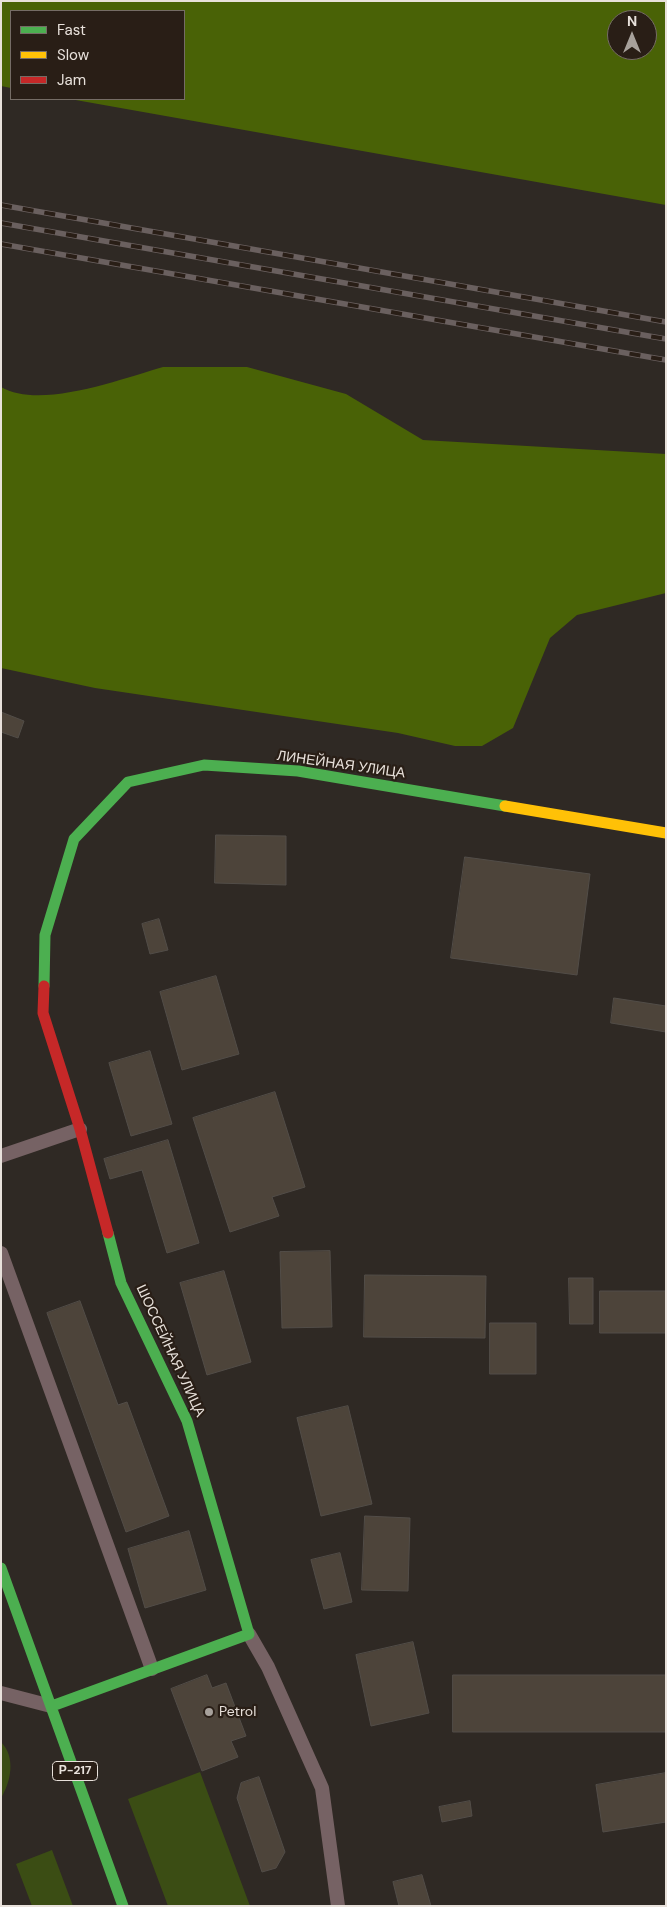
<!DOCTYPE html>
<html>
<head>
<meta charset="utf-8">
<style>
  body { margin:0 }
  #map { position:relative; width:667px; height:1907px; overflow:hidden; background:#2f2924; font-family:"DM Sans",sans-serif }
  canvas { display:block }
  .frame { position:absolute; inset:0; border:2px solid #e8e1db; pointer-events:none }
  .legend { position:absolute; left:10px; top:10px; width:175px; height:90px; box-sizing:border-box; background:#291e16; border:1px solid #756c65; margin:0; padding:6px 9px; list-style:none; font-size:15px; color:#e8e1db }
  .legend li { display:flex; align-items:center; gap:10px; height:25px }
  .legend b { width:25px; border:1px solid #756c65 }
  .north { position:absolute; left:607px; top:10px; width:50px; height:50px; box-sizing:border-box; background:#291e16; border:1px solid #756c65; border-radius:50%; rotate:0deg; font-size:14px; font-weight:700; line-height:20px; text-align:center; color:#e8e1db }
  .north::after { content:''; display:block; margin:auto; width:18px; height:22px; background:#a7a19b; clip-path:polygon(50% 0,100% 100%,50% 72%,0 100%) }
</style>
</head>
<body>
<div id="map">
<canvas width="667" height="1907"></canvas>
<div class="frame"></div>
<ul class="legend">
<li><b style="height:6px;background:#4caf50"></b>Fast</li>
<li><b style="height:6px;background:#ffc107"></b>Slow</li>
<li><b style="height:6px;background:#c62828"></b>Jam</li>
</ul>
<div class="north">N</div>
</div>
<script>
const c = document.querySelector('canvas').getContext('2d');
c.lineJoin = 'round';
function paint(path, color) {
  c.fillStyle = color;
  c.fill(path, 'evenodd');
}
function strokePath(path, color, width, dash) {
  c.strokeStyle = color;
  c.lineWidth = width;
  c.lineCap = dash ? 'butt' : 'round';
  c.setLineDash(dash || []);
  c.stroke(path);
}
function label(font, color, halo, rows, align = 'center') {
  c.font = font + ' "DM Sans",sans-serif';
  c.lineWidth = 4.5;
  c.setLineDash([]);
  c.textBaseline = 'middle';
  c.strokeStyle = halo;
  c.fillStyle = color;
  for (const [text, x, y, turn = 0] of rows) {
    c.save();
    c.translate(x, y);
    c.rotate((+turn || 0) * Math.PI / 180);
    c.textAlign = isNaN(turn) ? turn : align;
    if (halo) c.strokeText(text, 0, 0);
    c.fillText(text, 0, 0);
    c.restore();
  }
}
const green = new Path2D(`
  M1 1742C16 1757 11 1782 1 1798Z
  M200 1772 250 1906H168L128 1799Z
  M52 1850 73 1906H32L16 1864Z`);
const forest = new Path2D(`
  M1 1H666V205L70 99H184V11H11V88L1 86ZM617 20H647V50H617Z
  M163 367H247L346 394 423 440 666 454V593L577 615 550 638 513 728 482 746H455L398 733 95 688 1 668V387C40 410 121 379 163 367Z`);
const building = new Path2D(`
  M1 712 24 721 18 738 1 732Z
  M216 835 286 836V885L215 883Z
  M465 857 590 874 577 975 451 958Z
  M159 919 168 950 150 954 142 924Z
  M216 976 239 1054 182 1070 160 992Z
  M614 998 666 1006V1032L611 1023Z
  M150 1051 172 1124 131 1136 109 1063Z
  M275 1092 305 1187 272 1197 279 1216 230 1232 193 1118Z
  M168 1140 199 1243 167 1253 142 1170 110 1179 104 1159Z
  M330 1251 332 1327 282 1328 280 1252Z
  M224 1271 251 1362 207 1375 180 1283Z
  M365 1275 486 1276 485 1338 364 1337Z
  M569 1278H593V1324H570Z
  M600 1291H666V1333H600Z
  M80 1301 118 1405 127 1402 169 1516 126 1532 47 1313Z
  M490 1323H536V1374H490Z
  M348 1406 372 1504 321 1516 297 1418Z
  M365 1516 410 1518 408 1591 362 1590Z
  M189 1531 206 1590 145 1608 128 1549Z
  M340 1553 352 1602 324 1609 311 1560Z
  M413 1642 429 1713 371 1726 356 1655Z
  M207 1675 212 1688 226 1683 246 1736 231 1741 238 1757 202 1771 171 1689Z
  M453 1675H666V1732H453Z
  M666 1773V1822L603 1832 596 1785Z
  M259 1777 285 1852 276 1868 262 1872 237 1798 241 1783Z
  M470 1801 472 1816 442 1822 439 1807Z
  M422 1875 431 1906H399L393 1882Z`);
const lane = new Path2D(`
  M1 1156 80 1129
  M1 1253 152 1669
  M249 1634 268 1667 322 1788 338 1906
  M1 1693 51 1706`);
const fast = new Path2D(`
  M44 986 45 935 74 839 128 782 204 765 298 771 505 806
  M1 1568 123 1906
  M52 1706 249 1634 187 1421 121 1283 108 1233`);
const slow = new Path2D(`
  M505 806 666 833`);
const jam = new Path2D(`
  M44 986 43 1013 80 1129 108 1233`);
const rail = new Path2D(`
  M1 205 666 322
  M1 223 666 339
  M1 244 666 360`);
const markers = [
  [209,1712,5,"#a7a19b"]
];
const shields = [
  [75,1771,45]
];
const shieldNames = [
  ["Р-217",75,1771]
];
const streetNames = [
  ["ЛИНЕЙНАЯ УЛИЦА",341,765,8],
  ["ШОССЕЙНАЯ УЛИЦА",170,1351,65]
];
const poiNames = [
  ["Petrol",219,1712]
];
paint(green, '#3b4d14');
paint(forest, '#496206');
paint(building, '#4d443a');
strokePath(building, '#524d48', 1);
strokePath(lane, '#766264', 14);
strokePath(fast, '#4caf50', 11);
strokePath(slow, '#ffc107', 11);
strokePath(jam, '#c62828', 11);
strokePath(rail, '#6a605f', 5.5);
strokePath(rail, '#291e16', 4, [11]);
for (const [x, y, r, color] of markers) {
  const dot = new Path2D();
  dot.arc(x, y, r, 0, 2 * Math.PI);
  c.fillStyle = color;
  c.fill(dot);
  strokePath(dot, '#291e16', 2);
}
for (const [x, y, w] of shields) {
  const box = new Path2D();
  box.roundRect(x - w / 2, y - 9.5, w, 19, 4);
  c.fillStyle = '#291e16';
  c.fill(box);
  strokePath(box, '#e8e1db', 1);
}
label('bold 12px', '#e8e1db', null, shieldNames);
label('14px', '#e8e1db', '#291e16', streetNames);
label('14px', '#e8e1db', '#291e16', poiNames, 'left');
</script>
</body>
</html>
